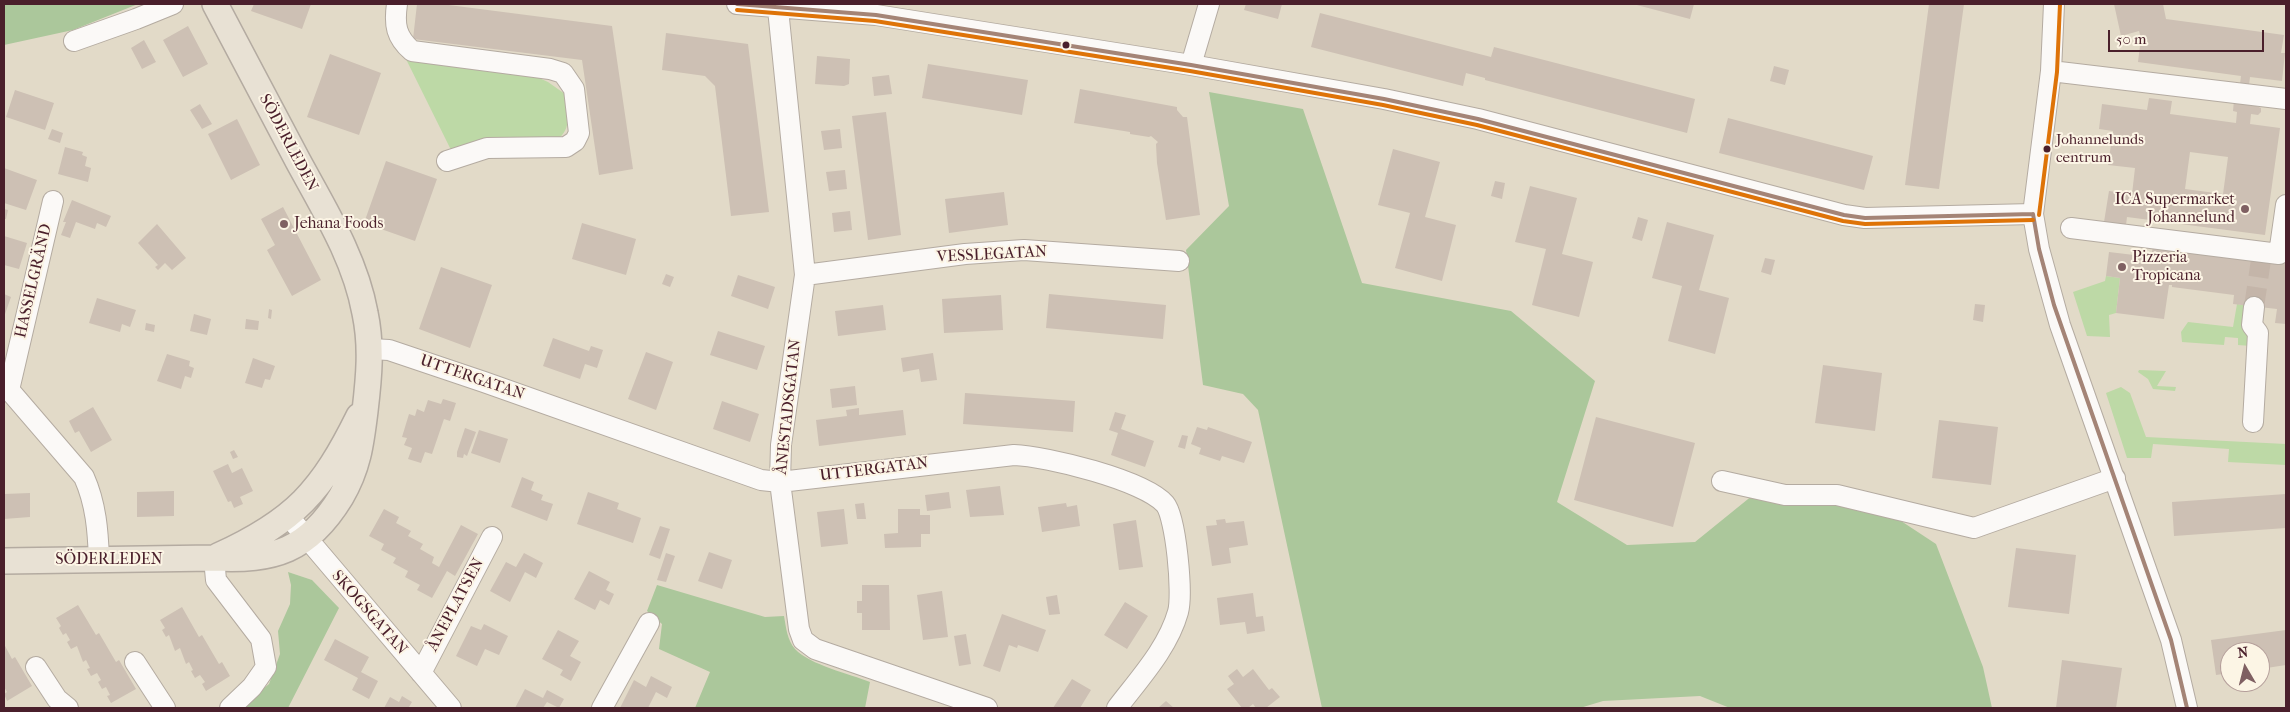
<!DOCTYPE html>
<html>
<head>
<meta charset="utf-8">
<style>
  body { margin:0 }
  #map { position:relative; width:2290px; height:712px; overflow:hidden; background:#e2dac8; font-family:"IM FELL French Canon",serif }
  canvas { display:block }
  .frame { position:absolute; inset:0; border:5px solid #4a1f2b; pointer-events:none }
  .north { position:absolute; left:2220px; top:642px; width:50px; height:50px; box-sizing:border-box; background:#fcf5e5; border:1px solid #b59f9b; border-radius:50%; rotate:352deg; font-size:14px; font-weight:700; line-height:20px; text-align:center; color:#4a1f2b }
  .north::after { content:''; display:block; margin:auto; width:18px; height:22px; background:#7f6062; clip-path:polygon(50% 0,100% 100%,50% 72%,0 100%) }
  .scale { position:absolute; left:2108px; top:30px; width:156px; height:22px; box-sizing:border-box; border:2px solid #4a1f2b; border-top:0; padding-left:6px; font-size:15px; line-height:18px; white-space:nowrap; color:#4a1f2b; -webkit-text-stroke:4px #fcf5e5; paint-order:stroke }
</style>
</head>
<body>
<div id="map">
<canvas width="2290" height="712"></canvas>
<div class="frame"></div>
<div class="north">N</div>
<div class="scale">50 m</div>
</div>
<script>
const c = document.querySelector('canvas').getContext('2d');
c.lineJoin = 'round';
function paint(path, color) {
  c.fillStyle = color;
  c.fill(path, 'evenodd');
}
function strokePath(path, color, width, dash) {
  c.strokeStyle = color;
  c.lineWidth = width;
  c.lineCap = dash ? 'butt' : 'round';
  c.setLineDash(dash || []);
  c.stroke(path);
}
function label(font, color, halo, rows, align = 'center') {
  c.font = font + ' "IM FELL French Canon",serif';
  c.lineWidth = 4;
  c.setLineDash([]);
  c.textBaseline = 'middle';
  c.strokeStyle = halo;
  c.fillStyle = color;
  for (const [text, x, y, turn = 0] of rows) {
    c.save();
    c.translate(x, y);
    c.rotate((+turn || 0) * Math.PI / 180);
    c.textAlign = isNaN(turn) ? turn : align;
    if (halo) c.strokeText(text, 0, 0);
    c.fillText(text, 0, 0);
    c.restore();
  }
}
const green = new Path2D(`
  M404 55 528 73 548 82 565 94C567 112 573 128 557 140L451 150Z
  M2106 276 2120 278 2116 313 2109 315 2110 337 2087 336 2073 292 2105 281Z
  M2237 304 2249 306 2251 346 2238 345V338L2225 337 2224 345 2182 342 2181 332 2188 322 2233 327Z
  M2139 370 2166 371 2157 386 2176 387 2175 391 2153 389 2148 379 2138 372Z
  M2121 387 2130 393 2146 437 2286 444V465L2228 462 2229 449 2153 444 2151 458H2127L2106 393Z`);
const forest = new Path2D(`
  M4 4H138L73 30 4 45Z
  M1209 92 1303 109 1362 283 1511 311 1595 381 1557 502 1627 545 1695 542 1753 495 1835 501 1895 517 1936 544 1983 667 1992 708H1730L1700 696 1603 701 1580 708H1322L1258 410 1243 394 1203 385 1186 250 1229 206Z
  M288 572 312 580 339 608 288 708H240L269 684 280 654 278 631 290 604 291 585Z
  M657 585 765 617 784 616C786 627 787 640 795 649 810 665 850 674 870 682L865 708H695L710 672 659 649 662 624 647 611Z`);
const building = new Path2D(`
  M254 4H311L302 29 251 11Z
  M417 4H441L612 26 633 169 599 175 582 60 413 39Z
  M1246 4H1282L1278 19 1244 10Z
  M1633 4H1694L1690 19Z
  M1929 4H1964L1939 189 1905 185Z
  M2114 4H2163L2166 19 2284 35 2281 53H2285L2282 81 2250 77 2247 102 2261 108V112L2258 115 2251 114 2250 124 2280 128 2265 235 2127 217 2126 225 2104 222 2109 191 2132 194 2135 168 2108 165 2113 131 2099 129 2102 104 2147 110 2149 98 2172 101 2170 114 2236 123 2237 112 2233 111 2234 100H2238L2241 76 2138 62 2141 38 2139 31 2121 36ZM2190 152 2228 157 2223 194 2185 189Z
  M1320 13 1491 57 1494 47 1695 99 1687 133 1485 80V78L1466 73 1463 86 1311 47Z
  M188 26 208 64 183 77 163 40Z
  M666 33 748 44 769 212 731 216 715 86 705 76 662 70Z
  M144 40 156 62 142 69 131 48Z
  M330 54 381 73 359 135 307 117Z
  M817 56 850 59 849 84 844 86 815 84Z
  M928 64 1028 80 1022 115 922 98Z
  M1774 66 1789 70 1785 85 1770 81Z
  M889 75 892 94 874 96 872 77Z
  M1080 89 1177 107V110L1183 117H1187L1200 215 1166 220 1157 163 1156 144 1158 142 1151 136 1149 137 1130 134V132L1074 123Z
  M15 90 54 103 45 130 6 117Z
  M200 104 212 124 202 129 190 110Z
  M886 112 901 235 868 240 852 116Z
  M1728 118 1873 156 1864 190 1719 153Z
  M237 119 260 165 231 180 208 134Z
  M52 129 63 133 60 143 48 139Z
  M840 129 842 148 824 150 821 131Z
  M65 147 83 152 82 155 87 157 85 166 91 168 88 182 58 174Z
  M1393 149 1440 162 1425 217 1456 225 1442 281 1395 268 1410 213 1378 205Z
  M386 161 437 179 415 241 364 223Z
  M4 168 37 180 26 210 4 203Z
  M845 170 847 189 829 191 826 172Z
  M1495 181 1505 183 1502 199 1491 196Z
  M1530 186 1577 198 1562 254 1593 262 1579 317 1532 305 1546 249 1515 242Z
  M1004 192 1008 225 949 233 945 199Z
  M72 200 111 216 106 227 97 223 95 229 76 222 70 238 61 235 66 222H63Z
  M283 207 321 280 292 296 267 250 275 245 261 219Z
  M4 209 8 210 6 219H4Z
  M850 211 852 230 834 232 832 213Z
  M1638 217 1648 220 1642 241 1632 238Z
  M1667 222 1714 235 1699 290 1729 298 1715 354 1668 341 1682 286 1652 278Z
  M582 223 636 239 626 275 572 259Z
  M157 224 186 258 172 270 165 263 158 270 155 267 158 265 138 243Z
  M4 236 27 243 19 269 4 265Z
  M2153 246 2286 263V324L2275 323 2277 309 2233 304 2234 295 2172 287V285H2169L2164 319 2116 313 2120 278 2106 276 2109 252 2151 257Z
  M1765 258 1775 260 1771 275 1761 272Z
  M441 267 492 285 470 348 419 329Z
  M666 274 674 277 670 287 662 284Z
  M738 275 775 287 768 309 731 296Z
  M4 294 11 297 4 317Z
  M1049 294 1166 305 1163 339 1046 328Z
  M1001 295 1003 330 944 333 942 299Z
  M97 298 136 310 130 327 122 324 120 332 89 323Z
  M1975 304 1985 305 1983 322 1973 320Z
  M883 305 886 330 838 336 835 311Z
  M269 309 272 310 271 319 268 318Z
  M194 314 211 319 207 335 190 331Z
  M246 319 259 321 258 330 245 329Z
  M146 323 155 325 154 332 145 330Z
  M718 331 765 346 757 370 710 355Z
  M553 338 589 351 591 346 603 350 597 368 585 364 580 379 543 366Z
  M646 352 673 362 656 410 628 399Z
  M933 353 937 380 921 382 919 369 903 372 901 358Z
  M167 354 190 361 189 366 194 368 191 378 185 376 181 389 157 381Z
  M253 358 275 366 270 380 265 379 262 388 245 383Z
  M1823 365 1882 373 1875 431 1815 423Z
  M855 386 857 405 832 408 830 389Z
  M965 393 1075 401 1073 432 963 424Z
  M443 399 456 403 450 421 444 419 432 454 425 452 421 463 408 459 412 448 404 445 407 438 402 437 409 414 415 416 417 409 424 412 428 400 441 404Z
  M722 401 759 414 750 442 713 429Z
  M93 407 112 440 91 452 79 431 75 433 69 421Z
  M859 408V415L903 410 906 435 819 446 816 420 847 416 846 410Z
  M1115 412 1126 415 1121 429 1154 441 1145 467 1111 455 1118 433 1109 430Z
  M1596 417 1695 443 1673 527 1574 500Z
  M1939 420 1998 427 1991 485 1932 478Z
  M1197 427 1207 430 1208 427 1252 442 1244 463 1222 456 1220 461 1199 454 1201 448 1191 444Z
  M465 428 476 432 467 456 464 454 463 458 457 457V452Z
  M479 430 508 439 500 463 471 453Z
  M1182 435 1188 436 1185 449 1178 447Z
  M234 450 238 457 233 459 230 452Z
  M228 464 232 473 242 468 253 491 240 497 243 504 234 508 231 501 228 502 213 471Z
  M522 477 534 482 531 490 543 495 541 500 553 504 547 521 511 507Z
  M1000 486 1004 515 970 517 966 490Z
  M174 491V516L137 517V492Z
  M588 492 619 503 617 509 641 518 633 543 577 524Z
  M949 492 951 508 927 511 925 495Z
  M30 493V517L4 519V494Z
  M2286 494V528L2174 536 2172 502Z
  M864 503 866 519H857L855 504Z
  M1066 503 1067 507 1077 505 1080 526 1042 532 1038 507Z
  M384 509 399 517 396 523 411 531 408 536 423 544 420 549 434 557 432 563 439 567 461 525 478 534 455 576 447 571 432 598 417 590 420 585 405 577 408 571 393 563 396 558 381 550 384 544 369 536Z
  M844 509 848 544 821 547 817 512Z
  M898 509H920V515H930V534H921V547L885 548 884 534 898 533Z
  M1225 519 1226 523 1244 521 1248 545 1229 548 1231 563 1212 566 1206 526 1217 525 1216 520Z
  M1136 520 1143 567 1119 570 1113 524Z
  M660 526 670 529 660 559 649 555Z
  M2016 548 2076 555 2069 614 2008 607Z
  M709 552 732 560 722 589 698 581Z
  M524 553 543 563 536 578 525 572 510 602 490 591 506 562 516 567Z
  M666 553 675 556 666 582 657 580Z
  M589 571 610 582 606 590 614 594 609 605 600 600 595 610 574 599Z
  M862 585H889L890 630H862V613H857V601H862Z
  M942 591 948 637 923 640 917 595Z
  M1253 593 1256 617 1263 616 1265 631 1247 634 1245 622 1220 625 1217 598Z
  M1057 595 1060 614 1049 615 1046 597Z
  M1125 602 1148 616 1127 649 1104 635Z
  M78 605 96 635 99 633 116 662 119 660 136 689 111 703 107 696 110 695 106 687 102 689 98 682 101 680 97 673 91 676 87 669 90 668 86 660 83 662 77 646 71 649 67 642 70 640 66 633 63 635 59 628 61 626 56 618Z
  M182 607 199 637 202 635 219 664 222 662 230 676 206 691 202 684 205 682 200 675 195 678 191 671 193 670 189 662 186 664 180 648 175 651 169 635 166 637 162 630 165 628 160 620Z
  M1002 614 1046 630 1038 652 1018 645 1017 648 1009 645 1000 672 983 666Z
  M484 624 508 636 499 655 485 649 477 666 456 656 471 626 481 630Z
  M558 630 579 641 570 656 581 662 571 681 560 675 563 670 542 659Z
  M2286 630V665L2260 669V652H2230V673L2216 675 2211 640Z
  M966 634 971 664 959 666 954 636Z
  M335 639 369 657 361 672 378 681 369 699 352 690 358 678 324 660Z
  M4 644 12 659 15 657 32 686 7 701 4 694 7 692 4 687Z
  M2062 660 2122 668 2116 708H2056Z
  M1237 669 1243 677 1253 669 1269 690 1272 688 1280 697 1266 708H1256L1253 704 1248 708H1242L1227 689 1234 684 1228 676Z
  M651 676 672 687 667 698 656 692 648 708H620L634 680 646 687Z
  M1072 679 1091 690 1080 708H1053Z
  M525 689 543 698 547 690 564 699 559 708 547 702 543 708H515Z
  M402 696 412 702 409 707 411 708H384L390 697 399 702Z
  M1166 701 1174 708H1158Z`);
const minorTunnel = new Path2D(`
  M2254 307 2261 260`);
const minor = new Path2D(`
  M397 4C394 25 396 37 412 51L550 69 563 73 574 89 579 133 575 141 566 147 487 148 447 161
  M737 4 876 15 1191 65 1384 99 1478 119 1844 215 1865 218 2033 214
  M2054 4 2051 71 2033 214 2039 249 2060 325 2171 640 2187 708
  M778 9 805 275 781 445 780 482 799 629 803 640 815 649 987 708
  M74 41 136 19 173 4
  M1191 65 1209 4
  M2051 71 2286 99
  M2071 228 2279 254 2286 205
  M805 275 965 254 1024 250 1179 261
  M371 349 389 350 484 382 761 480 780 482 1014 455C1046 456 1144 480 1165 504 1176 517 1183 594 1178 612 1168 648 1139 679 1117 708
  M4 384 84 477C96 504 98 531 99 560
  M9 390 53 201
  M2253 422 2258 333 2252 325 2254 307
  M1722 481 1785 495H1837L1974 528 2115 478
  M289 517 451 708
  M214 558 216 580 261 639 266 667 252 687 230 708
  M135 662 165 708
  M36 667 57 699 68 708
  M421 673 492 537
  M602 708 649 623`);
const major = new Path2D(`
  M218 556C295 521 322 491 359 416
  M4 561 214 558C274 561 308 551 341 497 358 468 361 444 365 411 369 377 372 346 365 313 355 258 324 209 298 161 270 109 243 56 215 4`);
const bus1 = new Path2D(`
  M737 4 876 15 1191 65 1384 99 1478 119 1844 215 1865 218 2033 214
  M2033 214 2039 249 2054 305 2171 640 2187 708`);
const bus2 = new Path2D(`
  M737 10 875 21 1190 71 1383 105 1477 125 1843 221 1865 224 2033 220
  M2039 215 2057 72 2060 4`);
const markers = [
  [1066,45,4.5,"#4a1f2b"],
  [2047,149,4.5,"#4a1f2b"],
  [2245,209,5,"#7f6062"],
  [284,224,5,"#7f6062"],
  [2122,267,5,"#7f6062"]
];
const busNames = [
  ["Johannelunds",2056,140],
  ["centrum",2056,158]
];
const streetNames = [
  ["SÖDERLEDEN",288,143,62],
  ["VESSLEGATAN",992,255,-3],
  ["HASSELGRÄND",34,281,-77],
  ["UTTERGATAN",472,378,19],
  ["ÅNESTADSGATAN",789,407,-84],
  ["UTTERGATAN",874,470,-7],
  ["SÖDERLEDEN",109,560],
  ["ÅNEPLATSEN",456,605,-62],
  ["SKOGSGATAN",369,613,49]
];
const poiNames = [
  ["ICA Supermarket",2235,200,"right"],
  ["Johannelund",2235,218,"right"],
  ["Jehana Foods",294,224],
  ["Pizzeria",2132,258],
  ["Tropicana",2132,276]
];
paint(green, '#bdd9a6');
paint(forest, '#abc79b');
paint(building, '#cdc0b4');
strokePath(minorTunnel, '#c4b5a9', 20, [20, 10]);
strokePath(minor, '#b4aba1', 22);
strokePath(major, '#b4aba1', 28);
strokePath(minor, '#fbf9f7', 20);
strokePath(major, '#e8e1d4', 25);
strokePath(bus1, '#a48476', 4);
strokePath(bus2, '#de7308', 4);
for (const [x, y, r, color] of markers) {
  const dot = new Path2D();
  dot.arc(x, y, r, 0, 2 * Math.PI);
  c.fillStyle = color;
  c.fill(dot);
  strokePath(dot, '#fcf5e5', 2);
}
label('15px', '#4a1f2b', '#fcf5e5', busNames, 'left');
label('16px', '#4a1f2b', '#fcf5e5', streetNames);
label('16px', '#4a1f2b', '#fcf5e5', poiNames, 'left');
</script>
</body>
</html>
